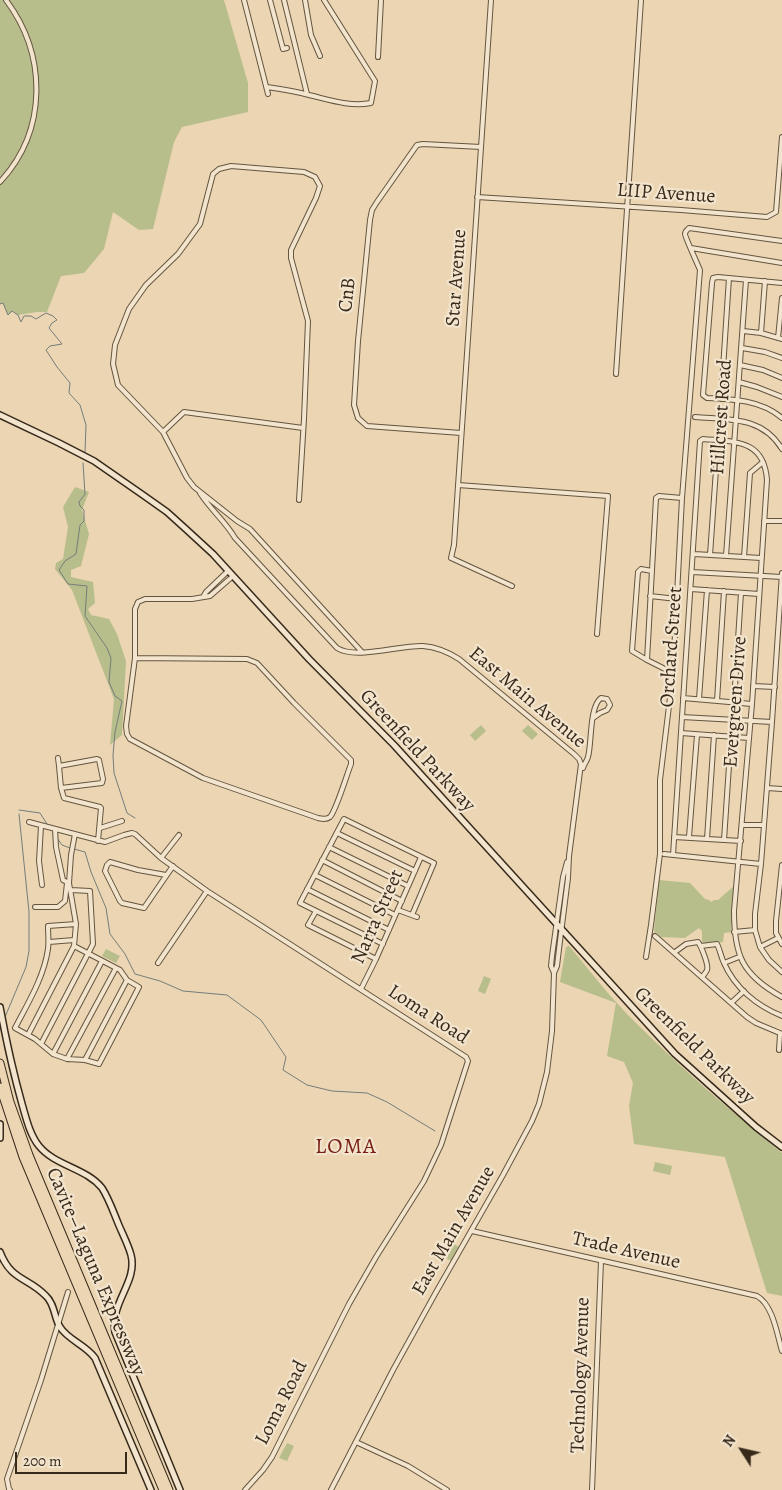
<!DOCTYPE html>
<html>
<head>
<meta charset="utf-8">
<style>
  body { margin:0 }
  #map { position:relative; width:782px; height:1490px; overflow:hidden; background:#ebd5b2; font-family:Alegreya,serif }
  canvas { display:block }
  .north { position:absolute; left:717px; top:1425px; width:50px; height:50px; -webkit-text-stroke:4px #f2e4cd; paint-order:stroke; rotate:305deg; font-size:14px; font-weight:700; line-height:20px; text-align:center; color:#372a1b }
  .north::after { content:''; display:block; margin:auto; width:18px; height:22px; background:#372a1b; clip-path:polygon(50% 0,100% 100%,50% 72%,0 100%) }
  .scale { position:absolute; left:15px; top:1452px; width:112px; height:22px; box-sizing:border-box; border:2px solid #372a1b; border-top:0; padding-left:6px; font-size:15px; line-height:18px; white-space:nowrap; color:#372a1b; -webkit-text-stroke:4px #f2e4cd; paint-order:stroke }
</style>
</head>
<body>
<div id="map">
<canvas width="782" height="1490"></canvas>
<div class="north">N</div>
<div class="scale">200 m</div>
</div>
<script>
const c = document.querySelector('canvas').getContext('2d');
c.lineJoin = 'round';
function paint(path, color) {
  c.fillStyle = color;
  c.fill(path, 'evenodd');
}
function strokePath(path, color, width, dash) {
  c.strokeStyle = color;
  c.lineWidth = width;
  c.lineCap = dash ? 'butt' : 'round';
  c.setLineDash(dash || []);
  c.stroke(path);
}
function label(font, color, halo, rows, align = 'center') {
  c.font = font + ' Alegreya,serif';
  c.lineWidth = 4.5;
  c.setLineDash([]);
  c.textBaseline = 'middle';
  c.strokeStyle = halo;
  c.fillStyle = color;
  for (const [text, x, y, turn = 0] of rows) {
    c.save();
    c.translate(x, y);
    c.rotate((+turn || 0) * Math.PI / 180);
    c.textAlign = isNaN(turn) ? turn : align;
    if (halo) c.strokeText(text, 0, 0);
    c.fillText(text, 0, 0);
    c.restore();
  }
}
const green = new Path2D(`
  M0 0H224L248 83V112L182 127 174 142 153 229 139 230 113 212 104 249 84 273 61 276 47 312H37L18 315 13 311 8 315 3 303 0 304Z
  M75 487 89 492 82 510 89 534 81 566 71 570V577L93 582 95 603 88 609 91 615 109 619 117 634 126 661 122 735 110 745 114 699 72 590 55 569 56 563 63 559 68 527 63 507Z
  M481 725 486 731 475 741 470 735Z
  M528 725 538 734 532 740 522 731Z
  M659 880 690 883 705 899 709 900 711 902 714 900H718L734 886 735 887 731 932 724 933 723 942 704 946 702 941V931L699 928 685 938 661 937 654 931Z
  M569 946C591 972 612 1000 637 1024 683 1070 732 1112 782 1153V1296L767 1293 725 1157 634 1144 629 1106 633 1083 624 1062 607 1056 616 1003 560 982 566 947Z
  M106 949 120 956 116 963 102 956Z
  M484 976 491 979 485 994 478 991Z
  M655 1162 672 1166 670 1175 653 1171Z
  M452 1243 459 1247 451 1261 444 1257Z
  M287 1443 294 1446 287 1461 279 1458Z`);
const stream = new Path2D(`
  M0 304 3 303 8 315 12 311 18 315 21 322 24 316H31L36 319 46 313 53 316 57 320 52 323 49 328 62 344 50 346 46 350 57 367 70 383 69 393 80 405 86 425 85 452
  M83 463 85 494 79 502 80 506 84 510V521L80 525 76 554 65 561 59 570 68 584 87 586 85 616 107 648 111 658 109 682 115 696 122 701 115 732 113 755 114 773 127 813 135 818
  M19 810 40 813 47 824
  M57 838 62 845 70 848
  M74 849 85 852 91 872 106 908 110 934 125 954 135 974 160 981 183 991 227 995 261 1020 286 1057 283 1070 307 1085 332 1091 367 1093 387 1102 435 1131
  M5 1017 26 967 29 951V912L19 814`);
const minor = new Path2D(`
  M244 0 268 94
  M270 0 283 49 287 48
  M284 0 307 94
  M305 0 311 35 320 56
  M491 0 454 545 451 558 512 586
  M378 57 381 0
  M267 87C281 89 295 91 309 95 330 100 350 107 371 103L375 81 324 0
  M0 182C48 130 47 55 6 0
  M477 197 681 210 767 217 776 212 782 137
  M691 248 782 263
  M782 283 718 277 713 278 712 283 703 395 707 398C733 399 761 400 782 418
  M743 331 761 333 782 339
  M761 333 765 281
  M778 338 782 298
  M742 348 765 352 782 358
  M740 365 763 370 782 378
  M616 374 641 0
  M739 382 757 387 782 397
  M721 399 729 278
  M695 417C729 420 762 416 782 449
  M163 432 184 412 303 428
  M461 433 367 426 358 418 354 405 358 341 370 220 372 210 377 202 417 145 423 144 481 147
  M458 485 608 496 597 634
  M200 493C210 509 225 521 235 538L337 648C356 660 400 645 423 646 436 647 448 652 459 659L574 754 579 759 581 764 569 856 568 878 560 941 557 966 554 973 552 1031 547 1072 539 1104 532 1121 503 1175 435 1294 393 1370 331 1490
  M299 500 304 419 308 321 291 258V250L316 198 320 186 315 177 304 172 231 166 219 169 213 174 200 224 178 254 146 285 129 309 115 345 113 364 118 385 163 432 187 478 194 487 237 521 250 529 362 652
  M764 521H782
  M694 554 761 558
  M710 555 718 441
  M726 556 746 280
  M744 557 750 473 763 462
  M652 571 641 569 638 572 632 651 647 660 673 673
  M692 572 782 577
  M782 573 772 722 761 864 755 914V930L760 947 769 960 782 972
  M691 589 759 594
  M650 596 677 599
  M203 597 206 592 228 571
  M135 658 247 659 257 663 294 703 351 760V764C347 774 336 811 330 817 326 820 322 819 318 818L203 778 130 739 127 734 126 726 135 658V609L138 602 145 599H192L210 596 233 576
  M647 660 656 498 659 496 682 498
  M753 686 775 687
  M683 698 752 704
  M699 699 707 590
  M717 701 724 591
  M734 702 741 593
  M682 717 772 722
  M681 733 749 738
  M58 758 59 766
  M583 768C584 764 587 761 588 757 592 743 589 707 601 698L607 699 610 705 607 710 600 713 593 718
  M61 788 102 783 103 779 99 760 97 759 59 766 61 788 64 798 100 807 101 808 98 841
  M767 788 782 789
  M29 822 105 842 124 835 132 833 135 834 161 858 207 891 466 1057 468 1061 441 1145 424 1181 376 1257 349 1304 272 1457 263 1470 245 1490
  M743 825H764
  M41 826 39 861 42 885
  M100 828 122 821
  M55 829 56 847 63 880 69 883
  M337 833 415 871
  M674 837 741 841
  M689 837 697 735
  M707 839 714 735
  M724 840 731 736
  M329 847 408 886
  M664 854 761 864
  M673 855 700 441 703 439C735 442 764 439 767 480L752 704 734 911C734 955 742 975 782 997
  M161 858 179 835
  M322 860 402 901
  M782 865 776 921V933L782 944
  M166 875 138 870 110 862 107 865 105 871 120 901 122 903 144 908 173 866
  M315 875 395 915
  M307 889 389 930
  M35 907H58L65 901 67 883
  M398 910 417 917
  M316 911 308 925 376 959
  M734 932 755 930
  M655 936 747 1017 756 1023 782 1034
  M49 942 74 940
  M383 944 300 903 344 819 434 863 412 915
  M74 946 120 970 127 980 139 987 99 1064 85 1060 67 1059 53 1054 35 1039 15 1028C28 1003 44 977 48 949 49 941 48 934 48 926L76 924
  M701 946 717 944C720 950 721 957 724 963 735 988 757 1006 782 1016
  M760 947 778 938
  M675 952 686 944 698 942C701 946 709 965 707 970 707 971 703 976 702 977
  M646 957 651 925 660 854V780L673 673 682 498 700 270C698 265 685 237 685 234 685 231 687 230 689 228L782 241
  M158 963 207 891
  M724 963 739 957
  M554 973 551 966 552 956 563 877 567 862
  M361 989 376 959 421 857
  M731 1003 744 991
  M28 1035 74 946 76 924 69 883 71 855 75 834
  M41 1044 93 944 90 891 71 890
  M779 1050 780 1034
  M53 1054 102 961
  M67 1059 116 968
  M85 1060 127 980
  M472 1231 757 1296C773 1305 777 1334 782 1351
  M356 1442 408 1466 447 1490
  M10 1490 9 1489 7 1479 41 1380 68 1292
  M592 1490 601 1261`);
const secondary = new Path2D(`
  M0 415 59 443 94 461 143 495 167 512 188 531 213 554 309 659 394 745 675 1054 756 1127 782 1147
  M0 1007C6 1040 13 1072 22 1104 26 1118 30 1135 39 1146 51 1161 72 1166 88 1176 93 1179 98 1183 102 1188 109 1199 113 1211 118 1223 122 1233 128 1244 131 1255 138 1282 110 1302 115 1332L180 1490
  M0 1124V1138
  M0 1252C11 1281 28 1277 46 1296 55 1304 54 1318 60 1327 68 1340 86 1345 95 1358L151 1490`);
const motorway = new Path2D(`
  M0 1063 10 1102 29 1155 169 1490
  M0 1087 23 1157 163 1490`);
const streetNames = [
  ["LIIP Avenue",666,194,4],
  ["Star Avenue",457,278,-86],
  ["CnB",348,295,-84],
  ["Hillcrest Road",722,417,-86],
  ["Orchard Street",672,647,-86],
  ["East Main Avenue",527,698,40],
  ["Evergreen Drive",736,702,-86],
  ["Greenfield Parkway",417,751,47],
  ["Narra Street",378,917,-66],
  ["Loma Road",428,1015,33],
  ["Greenfield Parkway",694,1046,44],
  ["East Main Avenue",454,1231,-60],
  ["Trade Avenue",626,1251,13],
  ["Cavite–Laguna Expressway",95,1272,67],
  ["Technology Avenue",581,1375,-88],
  ["Loma Road",282,1403,-63]
];
const quarterNames = [
  ["LOMA",346,1148]
];
paint(green, '#b8bd8c');
strokePath(stream, '#757d7a', 1);
strokePath(minor, '#645541', 6);
strokePath(secondary, '#372a1b', 8);
strokePath(motorway, '#372a1b', 9);
strokePath(minor, '#f2e4cd', 4);
strokePath(secondary, '#f2e4cd', 5);
strokePath(motorway, '#ebd5b2', 7);
label('20px', '#372a1b', '#f2e4cd', streetNames);
c.letterSpacing = '1px';
label('22px', '#7a1f14', '#f2e4cd', quarterNames);
c.letterSpacing = '0px';
</script>
</body>
</html>
